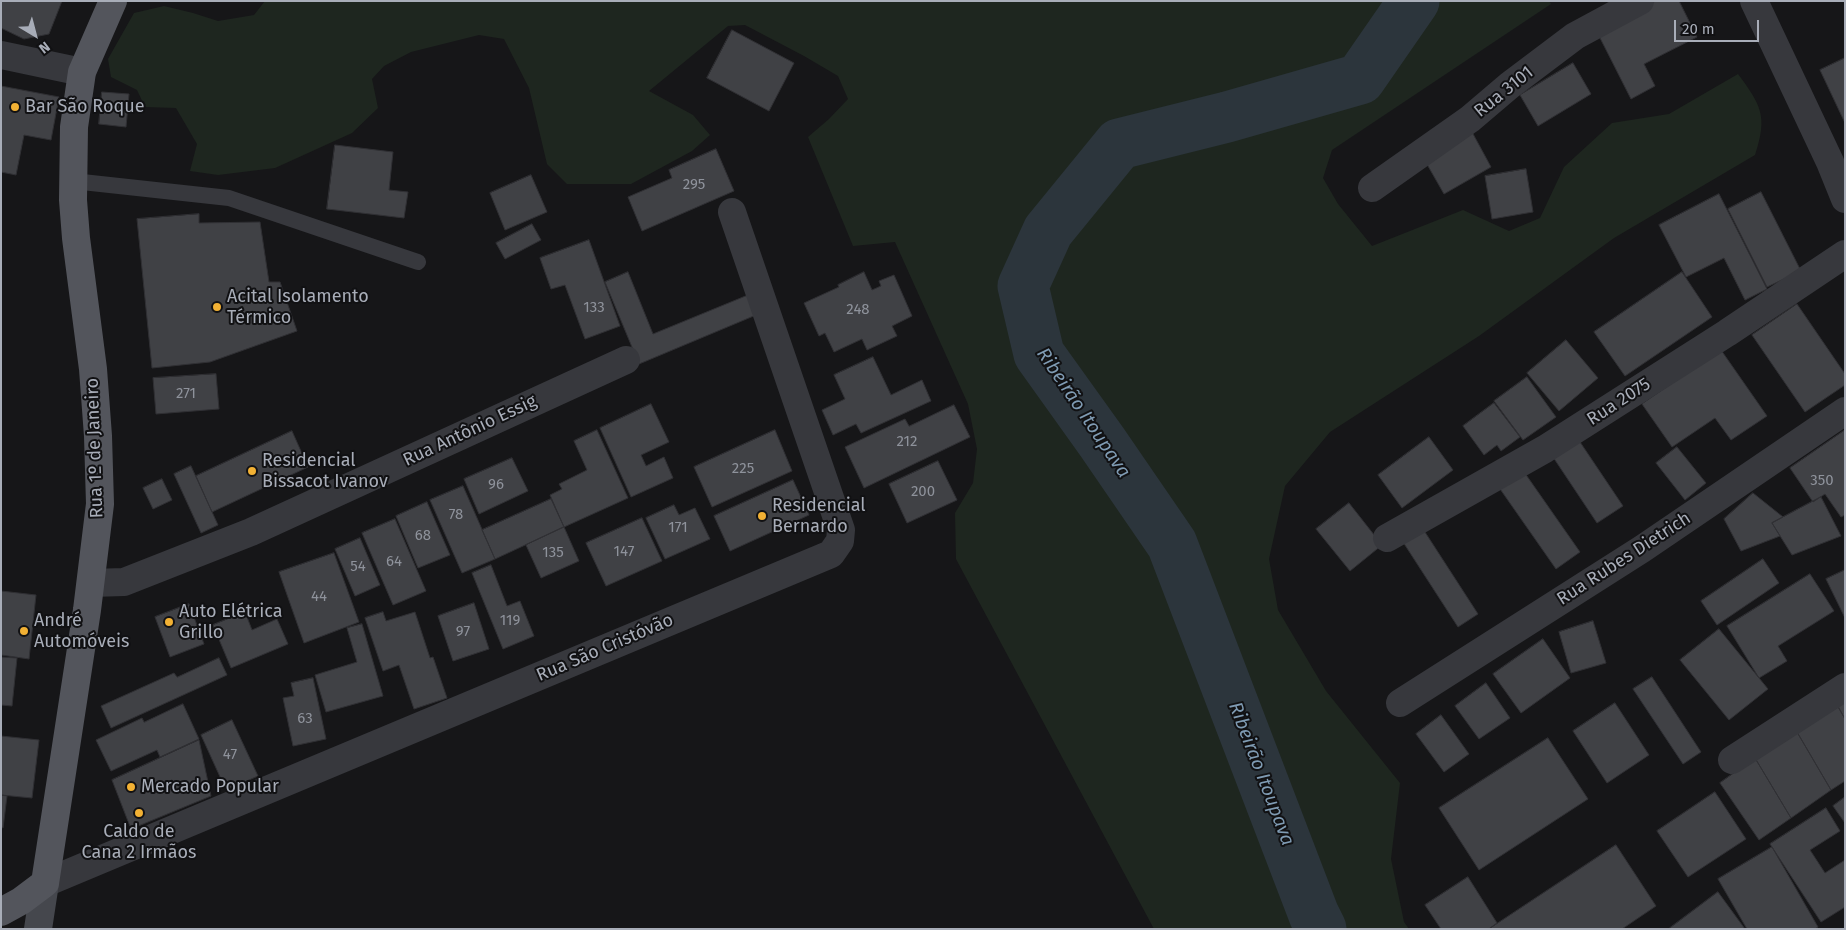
<!DOCTYPE html>
<html>
<head>
<meta charset="utf-8">
<style>
  body { margin:0 }
  #map { position:relative; width:1846px; height:930px; overflow:hidden; background:#161618; font-family:"Fira Sans",sans-serif }
  canvas { display:block }
  .frame { position:absolute; inset:0; border:2px solid #a8adb8; pointer-events:none }
  .north { position:absolute; left:10px; top:10px; width:50px; height:50px; -webkit-text-stroke:4px #111113; paint-order:stroke; rotate:143deg; font-size:14px; font-weight:700; line-height:20px; text-align:center; color:#a8adb8 }
  .north::after { content:''; display:block; margin:auto; width:18px; height:22px; background:#a8adb8; clip-path:polygon(50% 0,100% 100%,50% 72%,0 100%) }
  .scale { position:absolute; left:1674px; top:20px; width:85px; height:22px; box-sizing:border-box; border:2px solid #a8adb8; border-top:0; padding-left:6px; font-size:15px; line-height:18px; white-space:nowrap; color:#a8adb8; -webkit-text-stroke:4px #111113; paint-order:stroke }
</style>
</head>
<body>
<div id="map">
<canvas width="1846" height="930"></canvas>
<div class="frame"></div>
<div class="north">N</div>
<div class="scale">20 m</div>
</div>
<script>
const c = document.querySelector('canvas').getContext('2d');
c.lineJoin = 'round';
function paint(path, color) {
  c.fillStyle = color;
  c.fill(path, 'evenodd');
}
function strokePath(path, color, width, dash) {
  c.strokeStyle = color;
  c.lineWidth = width;
  c.lineCap = dash ? 'butt' : 'round';
  c.setLineDash(dash || []);
  c.stroke(path);
}
function label(font, color, halo, rows, align = 'center') {
  c.font = font + ' "Fira Sans",sans-serif';
  c.lineWidth = 4;
  c.setLineDash([]);
  c.textBaseline = 'middle';
  c.strokeStyle = halo;
  c.fillStyle = color;
  for (const [text, x, y, turn = 0] of rows) {
    c.save();
    c.translate(x, y);
    c.rotate((+turn || 0) * Math.PI / 180);
    c.textAlign = isNaN(turn) ? turn : align;
    if (halo) c.strokeText(text, 0, 0);
    c.fillText(text, 0, 0);
    c.restore();
  }
}
const green = new Path2D(`
  M265 1H1549L1551 4 1332 150 1323 178 1338 204 1372 246 1463 210 1509 231 1540 218 1564 167 1612 123 1669 114 1738 74C1761 105 1768 116 1755 155L1614 238 1479 336 1330 432 1285 486 1269 559 1278 610 1326 691 1400 783 1391 859 1404 922 1409 929H1154L956 559 955 513 973 483 977 449 968 404 895 242 853 246 808 137 829 119 848 99 838 76 804 56 745 25 728 26 649 91 693 115 710 135 692 151 631 184H567L547 164 529 88 504 39 479 35 411 52 384 66 372 79 378 108 352 133 275 168 218 175 190 171 197 144 176 108 145 107 137 90 111 77 108 59 134 13 164 6 193 13 218 21 254 15Z`);
const river = new Path2D(`
  M1321 929 1314 915 1172 544 1102 442 1039 354 1023 286 1048 231 1119 144 1227 117 1360 79 1414 1`);
const building = new Path2D(`
  M1 1H62L49 34 24 39 1 28Z
  M1656 1H1679L1697 37 1644 64 1655 86 1631 99 1597 32Z
  M732 30 794 63 769 111 707 78Z
  M1845 58V123L1820 70Z
  M1573 63 1591 94 1538 126 1520 95Z
  M1 86 59 97 51 140 24 135 16 175 1 172Z
  M102 92 129 94 126 127 99 124Z
  M1472 132 1491 167 1444 194 1424 159Z
  M335 145 393 152 389 190 408 192 404 218 327 209Z
  M716 149 734 191 642 231 628 197 672 178 669 170Z
  M1526 169 1533 212 1492 219 1485 176Z
  M531 175 547 212 505 230 490 193Z
  M1761 192 1801 271 1767 287 1728 209Z
  M1719 194 1767 289 1745 300 1724 258 1686 277 1659 225Z
  M199 214V223L260 222 269 282H280L297 331 210 362 152 368 137 219Z
  M532 224 541 240 505 259 496 243Z
  M589 240 620 326 585 339 565 285 551 289 540 258Z
  M628 272 653 334 748 295 756 315 639 364 605 282Z
  M864 272 872 290 881 286 879 281 894 275 912 316 892 326 897 336 867 350 862 339 834 352 825 333 819 336 804 303 839 287 838 285Z
  M1682 272 1712 317 1625 376 1594 332Z
  M1797 304 1845 374V385L1805 412 1752 335Z
  M1566 340 1598 378 1559 411 1527 373Z
  M1721 350 1767 416 1731 440 1715 418 1672 447 1642 404Z
  M873 357 891 395 922 380 931 401 861 433 856 424 833 435 822 410 845 399 834 375Z
  M216 374 219 409 156 414 153 378Z
  M1527 377 1556 417 1523 440 1494 401Z
  M1494 403 1520 437 1501 451 1497 445 1484 455 1463 426Z
  M651 404 669 442 641 455 646 466 664 457 673 478 631 497 600 428Z
  M954 405 970 437 864 488 845 447 905 419 909 426Z
  M597 430 628 498 564 527 550 495 562 489 559 484 587 470 574 441Z
  M775 430 792 471 712 507 694 467Z
  M1845 430V515L1841 517 1825 494 1813 502 1790 468Z
  M292 431 308 467 212 512 196 476Z
  M1429 437 1453 470 1402 508 1378 475Z
  M1578 439 1623 506 1597 523 1553 457Z
  M1677 447 1706 483 1685 500 1656 463Z
  M512 458 528 491 479 514 464 479Z
  M938 461 957 500 907 523 889 484Z
  M191 466 218 525 201 533 174 474Z
  M1522 469 1580 552 1556 569 1498 486Z
  M162 479 172 500 153 509 143 488Z
  M793 480 809 515 730 551 714 516Z
  M463 486 495 559 462 573 430 500Z
  M1753 493 1783 517 1772 523 1780 536 1741 551 1724 519Z
  M1821 497 1841 536 1792 555 1772 523Z
  M551 499 564 527 495 559 482 530Z
  M427 502 450 555 418 568 396 516Z
  M1349 503 1382 545 1350 571 1316 529Z
  M674 505 679 515 695 508 710 539 665 559 646 518Z
  M642 518 662 561 606 586 586 543Z
  M395 519 426 591 393 605 362 533Z
  M564 527 579 561 541 578 526 545Z
  M1423 529 1478 614 1458 627 1403 542Z
  M360 538 380 585 355 596 335 549Z
  M334 553 359 622 304 643 279 572Z
  M1763 559 1779 583 1717 625 1701 601Z
  M491 565 507 606 520 601 534 636 503 649 472 573Z
  M1845 570V618L1826 579Z
  M1810 574 1834 611 1778 646 1787 661 1759 678 1727 626Z
  M1 591 36 595 29 659 1 655Z
  M474 603 489 649 453 661 438 616Z
  M189 604 204 644 170 657 155 617Z
  M245 612 252 630 277 619 288 644 231 668 213 625Z
  M383 612 386 621 415 612 430 658 433 657 447 698 414 709 399 665 383 671 365 618Z
  M1593 621 1606 663 1571 673 1559 632Z
  M362 624 383 696 326 712 315 675 357 662 347 628Z
  M1719 629 1768 689 1729 720 1680 660Z
  M1543 639 1570 678 1521 713 1493 674Z
  M1 657 17 658 12 706 1 705Z
  M219 658 227 675 111 728 101 706 174 673 177 677Z
  M1652 677 1701 752 1683 764 1633 689Z
  M313 678 326 739 293 746 283 698 294 696 291 683Z
  M1486 683 1510 718 1479 739 1455 706Z
  M1845 698V719L1836 703Z
  M1615 703 1649 755 1607 783 1573 731Z
  M1836 703 1845 719V781L1831 790 1797 732Z
  M183 704 199 739 160 757 157 750 111 771 96 740 142 718 144 722Z
  M1441 715 1469 754 1444 772 1416 734Z
  M232 720 258 776 226 790 201 735Z
  M1797 732 1831 790 1791 818 1755 758Z
  M1 736 39 740 32 798 1 795Z
  M1548 738 1588 799 1479 870 1439 808Z
  M199 740 211 796 131 829 112 780Z
  M1755 758 1791 818 1759 840 1720 783Z
  M1715 792 1746 839 1688 877 1657 831Z
  M1 795 7 796 3 828 1 827Z
  M1845 797V823L1833 806Z
  M1826 808 1840 831 1810 850 1825 873 1845 860V907L1821 922 1770 844Z
  M1616 845 1656 906 1622 929H1489Z
  M1772 847 1818 927 1815 929H1747L1718 879Z
  M1468 877 1497 923 1489 929H1441L1425 905Z
  M1718 892 1745 929H1671L1670 928Z`);
const lane = new Path2D(`
  M73 181 229 198 418 262`);
const street = new Path2D(`
  M1754 1 1830 162 1845 199
  M1 55 82 72
  M1372 188 1470 119 1510 85 1575 36 1640 1
  M1387 538 1545 449 1727 333 1845 254
  M91 583 124 582 251 532 626 360
  M1400 703 1642 549 1845 411
  M1732 760 1845 687
  M45 883 831 554 840 541 841 530 732 212`);
const secondary = new Path2D(`
  M38 929 45 883`);
const primary = new Path2D(`
  M1 912 21 901 45 883 87 610 100 504 98 436 93 369 76 238 73 200 74 127 82 72 113 1`);
const markers = [
  [15,107,5,"#f2b134"],
  [217,307,5,"#f2b134"],
  [252,471,5,"#f2b134"],
  [762,516,5,"#f2b134"],
  [169,622,5,"#f2b134"],
  [24,631,5,"#f2b134"],
  [131,787,5,"#f2b134"],
  [139,813,5,"#f2b134"]
];
const numberNames = [
  ["295",694,185],
  ["133",594,308],
  ["248",858,310],
  ["271",186,394],
  ["212",907,442],
  ["225",743,469],
  ["350",1822,481],
  ["96",496,485],
  ["200",923,492],
  ["78",456,515],
  ["171",678,528],
  ["68",423,536],
  ["147",624,552],
  ["135",553,553],
  ["64",394,562],
  ["54",358,567],
  ["44",319,597],
  ["119",510,621],
  ["97",463,632],
  ["63",305,719],
  ["47",230,755]
];
const streetNames = [
  ["Rua 3101",1504,92,-39],
  ["Rua 2075",1619,402,-33],
  ["Rua Antônio Essig",470,431,-25],
  ["Rua 1º de Janeiro",95,448,-92],
  ["Rua Rubes Dietrich",1624,559,-33],
  ["Rua São Cristóvão",605,648,-23]
];
const poiNames = [
  ["Bar São Roque",25,107],
  ["Acital Isolamento",227,297],
  ["Térmico",227,318],
  ["Residencial",262,461],
  ["Bissacot Ivanov",262,482],
  ["Residencial",772,506],
  ["Bernardo",772,527],
  ["Auto Elétrica",179,612],
  ["Grillo",179,633],
  ["André",34,621],
  ["Automóveis",34,642],
  ["Mercado Popular",141,787],
  ["Caldo de",139,832,"center"],
  ["Cana 2 Irmãos",139,853,"center"]
];
const waterNames = [
  ["Ribeirão Itoupava",1083,413,56],
  ["Ribeirão Itoupava",1261,774,69]
];
paint(green, '#1e261f');
strokePath(river, '#2c353c', 51);
paint(building, '#404145');
strokePath(building, '#303034', 1);
strokePath(lane, '#37383d', 16);
strokePath(street, '#37383d', 28);
strokePath(secondary, '#45474d', 28);
strokePath(primary, '#53555c', 28);
for (const [x, y, r, color] of markers) {
  const dot = new Path2D();
  dot.arc(x, y, r, 0, 2 * Math.PI);
  c.fillStyle = color;
  c.fill(dot);
  strokePath(dot, '#111113', 2);
}
label('15px', '#8e929b', null, numberNames);
label('18px', '#a8adb8', '#111113', streetNames);
label('18px', '#a8adb8', '#111113', poiNames, 'left');
label('italic 19px', '#7f9bb3', '#111113', waterNames);
</script>
</body>
</html>
